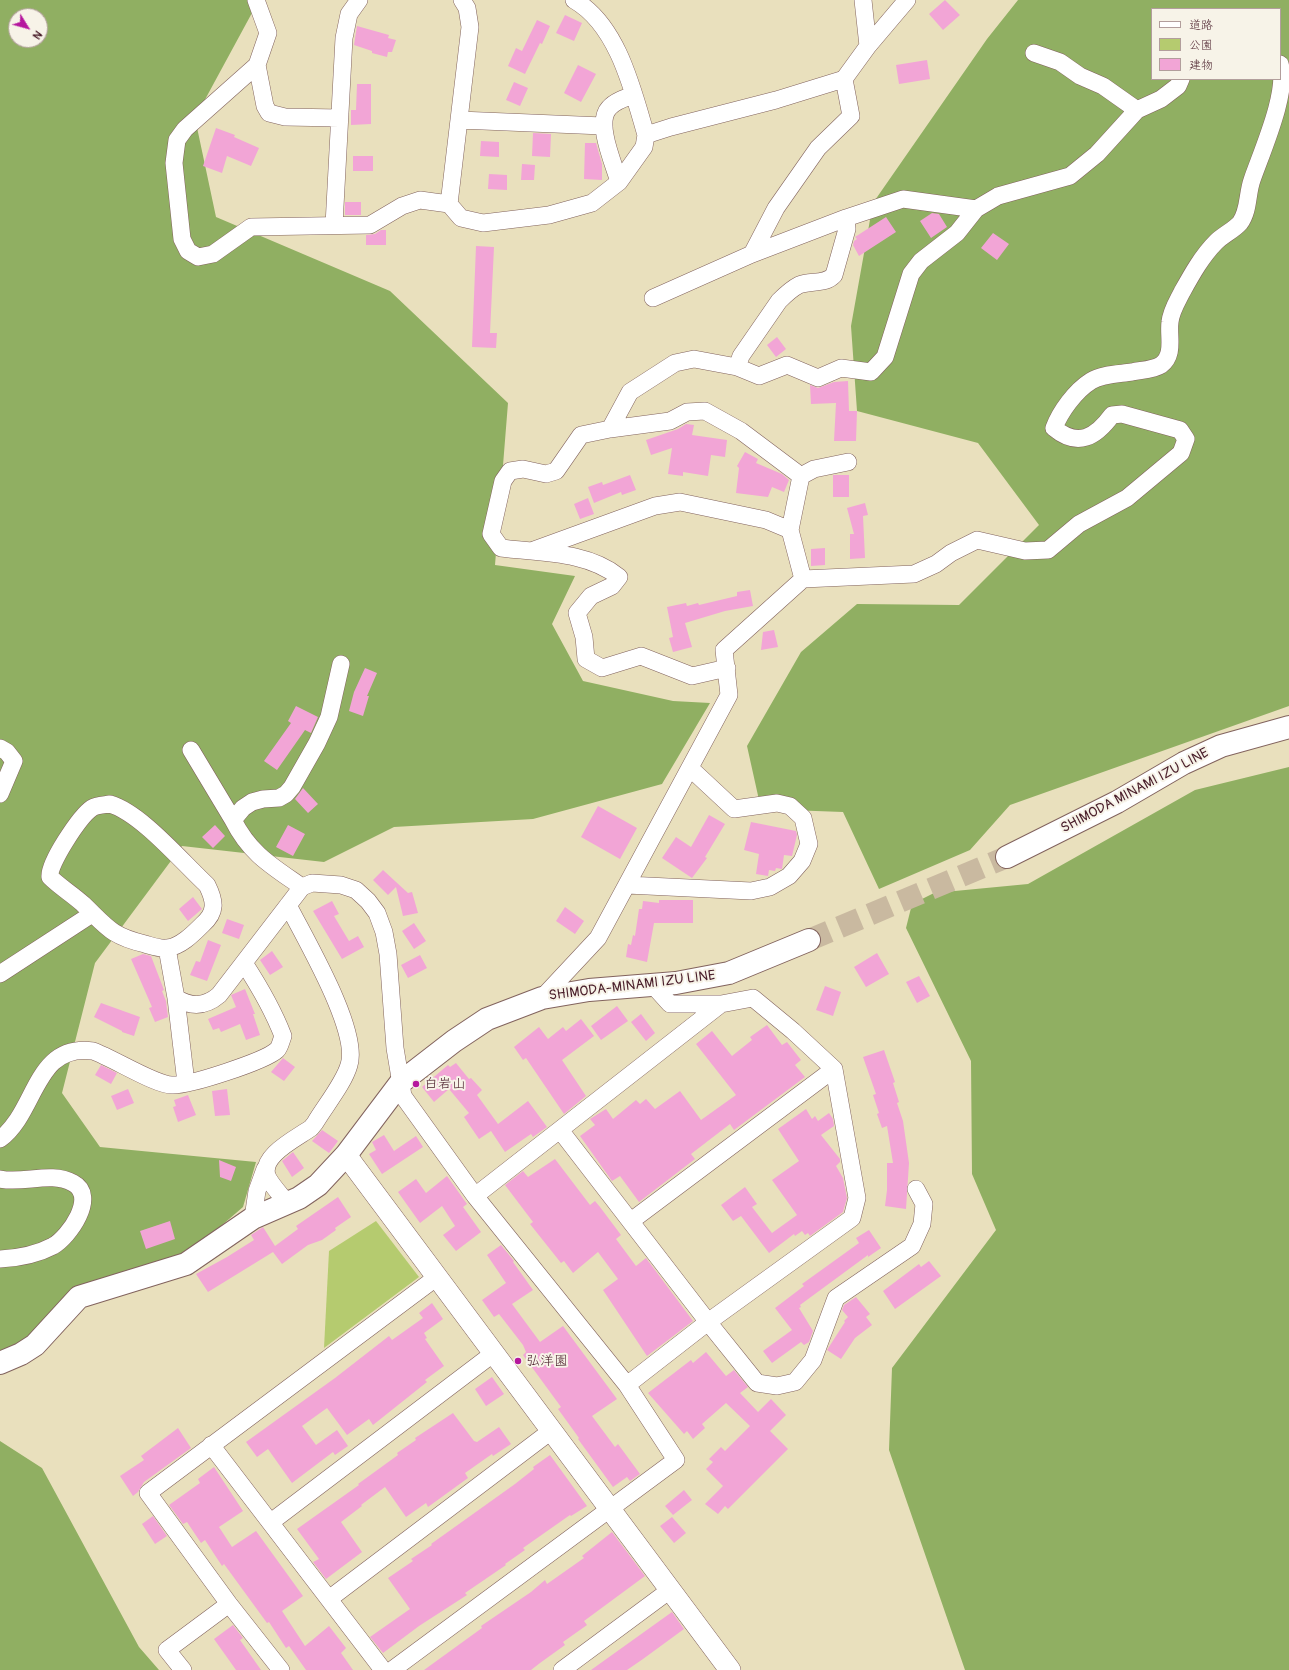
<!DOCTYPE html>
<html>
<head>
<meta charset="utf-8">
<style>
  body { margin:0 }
  #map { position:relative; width:1289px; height:1670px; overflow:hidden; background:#e9e0bd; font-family:Pangolin,"Klee One",sans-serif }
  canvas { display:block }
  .legend { position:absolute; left:1151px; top:8px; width:130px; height:72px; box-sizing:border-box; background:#f7f3e8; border:1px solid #b29e9c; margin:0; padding:5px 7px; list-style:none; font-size:12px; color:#4a1f2b }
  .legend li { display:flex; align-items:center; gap:8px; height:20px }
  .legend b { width:20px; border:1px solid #b29e9c }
  .north { position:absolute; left:8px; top:8px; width:40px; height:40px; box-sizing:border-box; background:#f7f3e8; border:1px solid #b29e9c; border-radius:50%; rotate:127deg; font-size:11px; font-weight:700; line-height:16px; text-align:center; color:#4a1f2b }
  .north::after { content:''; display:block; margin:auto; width:14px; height:18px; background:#b5179e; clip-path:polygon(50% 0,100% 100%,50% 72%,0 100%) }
</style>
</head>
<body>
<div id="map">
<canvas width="1289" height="1670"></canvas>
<ul class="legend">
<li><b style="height:5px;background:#fff"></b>道路</li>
<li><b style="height:11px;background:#b5cb6f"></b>公園</li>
<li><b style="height:11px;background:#f2a5d6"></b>建物</li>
</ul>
<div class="north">N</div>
</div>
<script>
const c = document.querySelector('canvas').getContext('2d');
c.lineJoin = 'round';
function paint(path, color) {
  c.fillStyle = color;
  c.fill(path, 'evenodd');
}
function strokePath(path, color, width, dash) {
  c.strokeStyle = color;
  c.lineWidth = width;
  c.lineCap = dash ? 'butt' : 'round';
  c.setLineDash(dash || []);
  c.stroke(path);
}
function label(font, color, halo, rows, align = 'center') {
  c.font = font + ' Pangolin,"Klee One",sans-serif';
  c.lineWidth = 4;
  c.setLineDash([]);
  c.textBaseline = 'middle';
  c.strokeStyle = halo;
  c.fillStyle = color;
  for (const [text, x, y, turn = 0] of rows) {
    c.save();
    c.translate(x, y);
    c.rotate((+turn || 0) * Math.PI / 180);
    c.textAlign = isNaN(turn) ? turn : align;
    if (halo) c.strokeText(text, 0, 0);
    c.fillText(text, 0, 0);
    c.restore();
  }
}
const green = new Path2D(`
  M376 1221 419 1277 324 1348 329 1251Z`);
const forest = new Path2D(`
  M0 0H259L195 118 216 217 390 291 508 403 495 565 575 576 552 624 583 681 673 701 710 703 662 784 533 819 394 827 324 862 182 846 95 963 62 1093 100 1147 256 1162 243 1207 170 1270 79 1297 0 1362ZM16 16H40V40H16Z
  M1018 0H1289V706L1010 805 970 850 879 889 843 812 761 809 747 746 801 652 857 604 959 605 1039 525 978 443 857 411 851 326 873 203 987 39ZM1152 9H1280V79H1152Z
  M1289 767V1670H965L889 1450 892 1368 996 1230 972 1174 971 1061 906 928 912 904 934 893 1028 884 1195 790Z
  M0 1441 42 1468 139 1647 159 1670H0Z`);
const building = new Path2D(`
  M945 0 960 15 943 30 929 14Z
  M565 15 582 23 574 41 556 33Z
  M537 20 550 26 542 44 540 43 525 74 508 66 516 48 522 51Z
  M357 26 389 35 388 38 396 40 392 52H388L387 57 372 53V51L354 45Z
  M927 60 930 79 899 84 896 65Z
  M578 65 596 74 581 102 564 93Z
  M514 82 528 88 520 106 506 100Z
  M357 84H371V124L351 125V110H356Z
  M216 128 235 135 234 137 259 148 251 166 227 156 222 173 203 166Z
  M533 133 551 134 550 157 532 156Z
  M481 141 499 142V157L480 156Z
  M585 143H596L602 164V180L584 179Z
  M353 156H373V171H353Z
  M522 164 535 165 534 180H521Z
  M489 174 507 175V190L488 189Z
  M345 202H361V215H345Z
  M932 213 939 214 947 227 931 238 920 221Z
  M886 217 896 232 859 256 853 245 854 241 857 239 855 237Z
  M381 230H386V245H366V235L375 234Z
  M993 233 1009 244 997 260 981 248Z
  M476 246 494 247 490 333H497L496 348 472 347Z
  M777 337 786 349 776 357 767 345Z
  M848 381 849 411H857L856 441H834L836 403 811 404 810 385 818 388 834 382Z
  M686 424 694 425 692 435 727 440 725 457 711 455 708 476 683 472V476L668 474 672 448 651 455 646 440 678 429Z
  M745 452 758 459 756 463 782 474 789 480 784 492 772 487 768 497 736 493 739 468 737 466Z
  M630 475 636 490 622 495 621 492 594 503 588 487 602 482 603 485Z
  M833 475H849V497H833Z
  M588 498 594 514 580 519 574 504Z
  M865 503 868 515 863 516 865 558 850 559V534H854L847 508Z
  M825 548V565L811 566V549Z
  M750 590 753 606 725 611 685 623 692 647 673 652 669 638 673 637 667 607 686 603 687 606 698 603 699 605 737 596V592Z
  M774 630 778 647 761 650 763 632Z
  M365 668 377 673 367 696H369L363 716 349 711 354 692Z
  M296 706 318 717 311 733 305 730 277 770 264 761 291 723 288 721Z
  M303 788 318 804 308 813 295 799Z
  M598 806 637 828 620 859 581 837Z
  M709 815 725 824 705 857 707 858 692 878 662 858 676 837 691 847Z
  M751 822 796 831 797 835 792 856 784 855 782 869 776 868 775 871 769 870 768 876 756 874 759 854 744 850Z
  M215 825 225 836 213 848 202 837Z
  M288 825 305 834 293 856 276 847Z
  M383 870 408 893 412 892 418 913 403 916 396 887 388 895 373 880Z
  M193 897 202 909 188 921 179 909Z
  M659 900H693V923H654L647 962 626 957 628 944 631 945 633 935 635 936 639 909H642L643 901 659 903Z
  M332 901 339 914 334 916 349 941 358 936 364 947 342 959 313 911Z
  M565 907 584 921 575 934 556 921Z
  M227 919 244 925 239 939 222 933Z
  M414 923 426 941 414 949 402 931Z
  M208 940 221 945 207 981 190 975 196 961 200 962Z
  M272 951 283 967 270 975 260 960Z
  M877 953 889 974 866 987 854 967Z
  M143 954 151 956 164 990 162 991 166 1001 168 1017 155 1022 149 1008 152 1007 131 959Z
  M420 955 427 968 408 978 401 965Z
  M919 976 930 996 917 1003 906 982Z
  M825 986 841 992 833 1016 816 1010Z
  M245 989 255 1014H253L260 1035 246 1040 240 1024 221 1032 219 1028 213 1030 208 1019 236 1007 231 995Z
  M101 1003 140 1017 134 1036 122 1032V1031L94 1017Z
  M617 1006 628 1021 601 1040 591 1026Z
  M641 1014 655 1033 646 1041 631 1022Z
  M581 1019 594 1036 562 1060 586 1096 564 1114 526 1058 523 1060 514 1047 539 1027 548 1039 563 1027 566 1031Z
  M767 1025 782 1045 787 1042 801 1060 795 1065 805 1077 734 1130 730 1124 691 1154 695 1159 639 1202 620 1176 612 1181 580 1136 595 1125 590 1119 606 1109 613 1119 636 1100 640 1104 646 1099 655 1109 680 1091 701 1120 736 1095 696 1044 712 1031 732 1056 752 1040 750 1037Z
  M884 1050 895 1082 893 1083 899 1102 897 1103 903 1121 909 1163 906 1209 885 1206 887 1190V1163H893L887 1126 882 1128 877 1114 879 1113 873 1095 876 1094 863 1057Z
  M283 1058 295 1067 284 1081 271 1072Z
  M456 1063 469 1079 471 1078 482 1090 477 1095 498 1124 528 1101 547 1127 533 1137 531 1134 505 1152 491 1131 479 1139 464 1117 469 1113 449 1089 434 1102 422 1087 448 1065 450 1067Z
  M101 1065 117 1073 111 1084 95 1075Z
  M128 1089 134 1103 117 1110 111 1096Z
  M227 1089 230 1115 215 1116 212 1091Z
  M188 1095 196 1115 178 1122 173 1107 176 1106 174 1100Z
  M806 1109 812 1119 815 1116 818 1121 829 1113 833 1119 834 1126 821 1135 840 1159V1162L836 1166 843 1178 847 1198 843 1212 810 1236 808 1233 805 1235 802 1231 795 1236 794 1234 769 1253 741 1216 733 1221 721 1205 745 1187 757 1204 752 1207 772 1233 797 1215 772 1180 799 1161 778 1129Z
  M322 1130 338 1141 329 1153 312 1141Z
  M384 1135 394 1151 416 1136 423 1147 382 1174 369 1154 376 1150 372 1142Z
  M293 1152 304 1168 292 1177 282 1161Z
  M555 1159 590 1205 595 1201 600 1207 621 1235 616 1239 636 1266 646 1258 693 1321 647 1356 603 1290 618 1279 598 1252 573 1273 564 1261 561 1263 530 1224 533 1222 505 1185 523 1171 528 1177Z
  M219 1160 236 1167 231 1181 220 1177Z
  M447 1176 467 1204 463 1207 481 1232 456 1251 443 1235 455 1226 442 1206 420 1223 398 1192 416 1179 426 1193Z
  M338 1197 351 1217 335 1228 336 1230 322 1240 308 1245 282 1264 273 1252 208 1292 196 1274 227 1257 254 1240 251 1235 263 1227 275 1246 298 1229 296 1226Z
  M170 1221 175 1239 146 1249 140 1231Z
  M869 1230 881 1248 868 1257V1255L800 1305 801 1307 799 1308 813 1331 809 1342 804 1345 801 1342 772 1363 763 1351 792 1330 775 1308 804 1286 802 1284 859 1243 856 1238Z
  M501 1245 514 1261 513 1262 533 1290 512 1304 540 1342 563 1326 617 1399 592 1416 615 1447 618 1444 640 1474 630 1481 627 1477 613 1487 578 1439 579 1438 558 1409 561 1407 523 1355 526 1352 523 1345 499 1314 494 1317 482 1300 506 1283 487 1255Z
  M929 1261 941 1276 895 1309 883 1291 919 1264 921 1267Z
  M856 1297 870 1314 866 1317 872 1325 855 1338 841 1359 827 1350 845 1322 844 1321 848 1317 842 1310 844 1305Z
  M432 1303 443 1319 424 1333 427 1338 425 1339 444 1366 425 1380 427 1382 373 1425 369 1419 347 1435 327 1408 302 1426 316 1445 337 1430 348 1446 335 1455 333 1452 292 1483 268 1449 257 1457 246 1442 335 1378 389 1336 392 1340 423 1318 419 1313Z
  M706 1352 726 1376 734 1370 748 1387 740 1393 758 1412 771 1399 786 1415 770 1431 788 1449 728 1509 725 1506 718 1514 705 1504 723 1486 706 1469 713 1462 709 1459 721 1447 725 1451 750 1426 726 1403 702 1424 705 1428 693 1439 687 1431 684 1434 648 1393 691 1360 693 1363Z
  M492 1377 504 1394 486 1406 475 1389Z
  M453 1413 474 1441 477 1442 499 1427 511 1444 493 1456 492 1454 465 1473 468 1478 428 1507 426 1503 406 1517 385 1487 361 1505 362 1506 341 1522 362 1552 326 1579 313 1562 319 1559 297 1529 359 1485 358 1484 398 1455 397 1453 416 1440 415 1438Z
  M178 1428 191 1448 144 1482 138 1492 133 1496 120 1476 144 1460 141 1456Z
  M550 1455 587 1506 571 1516 570 1515 523 1548 525 1550 505 1564 506 1565 465 1593 467 1595 419 1626 383 1653 370 1637 410 1609 388 1578 413 1561 411 1559 432 1545 431 1544 515 1484 534 1469 533 1467Z
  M214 1467 243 1511 219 1527 232 1547 256 1531 303 1596 282 1611 305 1646 329 1626 346 1648 341 1653 353 1670H306L289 1646 286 1648 269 1622 267 1623 224 1564 222 1566 205 1540 201 1543 187 1522 183 1524 169 1505 200 1483 198 1479Z
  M684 1490 692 1500 673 1515 665 1506Z
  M153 1516 167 1536 155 1544 142 1524Z
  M672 1517 686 1533 674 1543 660 1526Z
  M612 1532 645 1576 584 1621 587 1625 563 1642 565 1645 540 1663 531 1670H424L482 1628 481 1626 531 1592 545 1580 547 1584 584 1558 582 1556Z
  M672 1612 684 1629 643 1659 627 1670H591Z
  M233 1625 243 1638 240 1640 261 1670H236L214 1639Z`);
const secondaryTunnel = new Path2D(`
  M809 940 1007 857`);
const minor = new Path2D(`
  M256 0 268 33 257 65 185 129 177 140 174 163 182 239 188 251 198 257 213 254 251 227 370 225 402 206 420 200 449 204 461 218 483 223 549 215 592 203 619 182 644 147 646 135C633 91 618 25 574 0
  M863 0 868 46
  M1034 53 1060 62 1080 76 1103 86 1137 110
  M257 65 265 106 269 113 285 117 339 118
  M459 120 603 126
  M646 135 671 127 776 100 844 79 868 46 907 0
  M619 182C614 164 595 123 609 108 615 101 625 98 634 95
  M449 204 470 27 467 8 462 0
  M334 225 344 38 349 14 359 0
  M752 254 776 208 818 148 851 116 844 79
  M653 298 752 254 846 218 903 199 976 209
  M737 367 741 356 779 301C785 295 791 289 799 285 811 280 825 285 834 275L847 229 846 218
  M610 429 630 392 675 363 694 359 737 367 759 376 787 365 818 378 841 368 871 372 885 357 911 274 921 261 957 233 976 209 998 196 1070 176 1097 154 1137 110 1161 99 1178 86 1181 79
  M534 550 655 506 680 502 766 520 790 530
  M803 579 790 530 801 476 814 469 848 462
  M727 668 692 676 641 656 602 668 586 659 584 637 577 613 591 596 612 586 619 577C587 551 540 553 501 548L491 534 503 481 510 471 523 469 546 474 556 471 581 435 610 429 670 421 687 412 705 411 741 431 801 476
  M0 748 7 752 14 761 0 794
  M191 750 233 820
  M110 804C141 813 182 862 207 885 215 901 217 912 202 925 193 934 180 947 167 948 160 949 152 946 145 944 111 936 107 927 83 904 72 894 60 887 50 877 48 864 80 816 92 808 97 805 104 805 110 804Z
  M627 885 751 891 770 887 789 876 802 861 809 844 803 818 790 806 777 803 734 809 690 768
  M302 887C272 866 250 854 233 820L243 808 252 802 263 799 279 798 286 794 292 787 317 743 329 717 341 664
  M167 948 176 998C191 1007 205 1007 219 995L302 887 312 883 341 885 356 890 368 901 377 913 384 932 388 954 395 1048 403 1096 475 1196 627 1385 676 1460 392 1670
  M0 974 92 914
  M652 984 670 1004H721
  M176 998 186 1083
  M542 998 598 938 729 695 724 650 803 579 914 574 936 564 951 553 977 540 1025 551 1048 550 1079 524 1127 498 1181 453 1186 439 1180 430 1122 414 1112 415C1096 437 1078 448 1054 428 1060 412 1075 391 1091 381 1102 374 1119 374 1132 372 1141 370 1153 370 1161 365 1175 355 1168 336 1170 322 1171 311 1177 302 1182 292 1192 274 1202 256 1216 242 1223 235 1234 230 1240 223 1249 211 1247 194 1252 180 1262 151 1289 91 1280 64
  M560 1130 708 1322 757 1383 777 1386 795 1382 813 1360 836 1298 912 1246 922 1224 924 1204 916 1189
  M0 1139C37 1112 34 1043 93 1051 113 1058 155 1085 172 1085 189 1086 265 1061 277 1050 280 1047 281 1041 283 1036 273 1010 259 986 244 963
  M0 1179C24 1184 51 1171 73 1183 98 1196 69 1237 53 1246 36 1255 19 1258 0 1259
  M475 1196 721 1004 753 998 793 1031 834 1069 857 1198 852 1218 708 1322 627 1385
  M287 1203C281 1195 273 1187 268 1178 257 1157 297 1138 311 1128L315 1123C325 1106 344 1083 349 1065 360 1031 305 939 288 905
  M253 1218 257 1191 265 1169
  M631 1221 834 1069
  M211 1445 383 1670
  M271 1522 494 1353
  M329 1599 551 1431
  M183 1670 167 1650 229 1604
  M281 1670 229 1604 148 1493 437 1277
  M562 1670 670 1590`);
const tertiary = new Path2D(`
  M346 1155 730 1670`);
const secondary = new Path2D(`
  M1007 857 1117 802 1184 763 1221 746 1289 727
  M0 1363 21 1354 35 1345 79 1297 186 1264 253 1218 299 1198 318 1185 346 1155 401 1082 454 1041 487 1019 542 998 589 990 676 983 729 973 809 940`);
const markers = [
  [416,1084,4,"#b5179e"],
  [518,1361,4,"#b5179e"]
];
const streetNames = [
  ["SHIMODA MINAMI IZU LINE",1135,791,-28],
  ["SHIMODA-MINAMI IZU LINE",632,986,-7]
];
const poiNames = [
  ["白岩山",424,1084],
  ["弘洋園",526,1361]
];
paint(green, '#b5cb6f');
paint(forest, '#90af62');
paint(building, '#f2a5d6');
strokePath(secondaryTunnel, '#c9b9a0', 22, [22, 11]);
strokePath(minor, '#82635e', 18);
strokePath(tertiary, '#82635e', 22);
strokePath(secondary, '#82635e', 24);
strokePath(minor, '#fff', 17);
strokePath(tertiary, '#fff', 21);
strokePath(secondary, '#fff', 22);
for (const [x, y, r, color] of markers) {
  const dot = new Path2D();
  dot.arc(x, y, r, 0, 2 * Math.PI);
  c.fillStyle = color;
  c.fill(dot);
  strokePath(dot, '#f7f3e8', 1.5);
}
label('14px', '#4a1f2b', '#f7f3e8', streetNames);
label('14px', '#4a1f2b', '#f7f3e8', poiNames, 'left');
</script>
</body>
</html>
